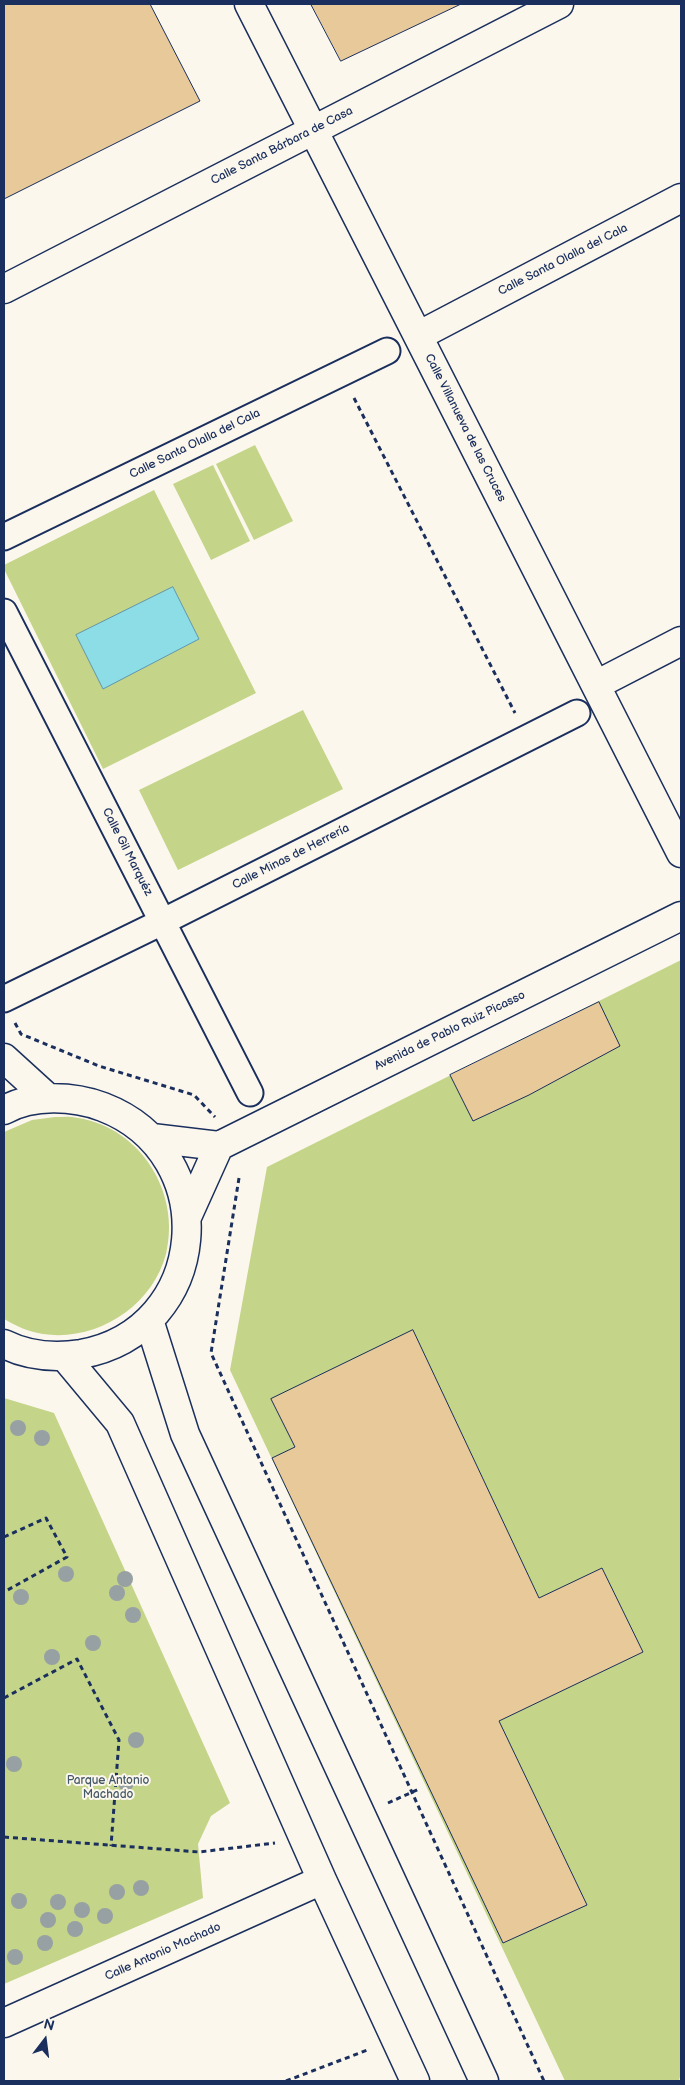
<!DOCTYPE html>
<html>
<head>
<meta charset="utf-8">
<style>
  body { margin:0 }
  #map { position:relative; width:685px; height:2085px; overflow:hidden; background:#fbf7ec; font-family:"Balsamiq Sans",sans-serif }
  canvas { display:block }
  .frame { position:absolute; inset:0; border:5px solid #1b2f5e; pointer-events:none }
  .north { position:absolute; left:20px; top:2015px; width:50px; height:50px; -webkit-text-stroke:4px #fbf7ec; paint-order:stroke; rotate:15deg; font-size:14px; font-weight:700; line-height:20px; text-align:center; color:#1b2f5e }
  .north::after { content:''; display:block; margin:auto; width:18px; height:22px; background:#1b2f5e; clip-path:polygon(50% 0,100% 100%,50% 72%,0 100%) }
</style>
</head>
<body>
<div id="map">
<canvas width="685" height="2085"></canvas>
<div class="frame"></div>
<div class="north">N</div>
</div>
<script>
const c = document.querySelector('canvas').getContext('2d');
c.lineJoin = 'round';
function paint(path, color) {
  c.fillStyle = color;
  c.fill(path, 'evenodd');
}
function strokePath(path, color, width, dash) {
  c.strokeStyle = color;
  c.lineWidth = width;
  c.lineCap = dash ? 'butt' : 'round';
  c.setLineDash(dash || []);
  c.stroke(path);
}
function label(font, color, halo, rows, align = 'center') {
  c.font = font + ' "Balsamiq Sans",sans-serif';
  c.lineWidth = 4;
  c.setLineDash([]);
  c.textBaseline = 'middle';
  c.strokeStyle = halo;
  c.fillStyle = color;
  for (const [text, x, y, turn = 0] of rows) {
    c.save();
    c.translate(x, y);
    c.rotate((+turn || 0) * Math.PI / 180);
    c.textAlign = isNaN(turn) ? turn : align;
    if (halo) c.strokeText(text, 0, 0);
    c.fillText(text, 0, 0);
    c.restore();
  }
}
const green = new Path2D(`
  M255 445 293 521 254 540 216 464Z
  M213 465 250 541 211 560 173 484Z
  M154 490 256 693 103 769 4 569V565Z
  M303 710 343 789 178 870 139 790Z
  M681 960V2072L679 2081H565L230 1370 267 1167Z
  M55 1117C62 1117 70 1116 78 1118 141 1128 181 1193 166 1254 152 1307 96 1342 43 1334 29 1332 16 1326 4 1319V1132L32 1120Z
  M4 1398 54 1413 230 1803 211 1816 198 1844 203 1898 4 1984Z`);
const water = new Path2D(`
  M173 587 199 639 103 689 76 635Z`);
const building = new Path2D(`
  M4 4H150L200 101 4 199Z
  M311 4H461L341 61Z
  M599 1002 620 1046 529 1095 473 1121 450 1075Z
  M413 1330 539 1598 602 1568 643 1652 499 1721 587 1905 503 1943 272 1458 295 1447 271 1399Z`);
const path = new Path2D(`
  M354 398 515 713
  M15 1023 21 1034 99 1066 194 1095 215 1117
  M239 1178 211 1353 544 2081
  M4 1537 46 1518 67 1557 4 1592
  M4 1698 77 1659 119 1740 111 1846
  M388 1803 419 1789
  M4 1837 199 1852 275 1843
  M286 2081 370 2049`);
const pedestrian = new Path2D(`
  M4 537 387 351
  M4 612 250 1093
  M4 999 162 922 577 713`);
const minor = new Path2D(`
  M249 4 681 853
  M4 289 559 4
  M418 336 681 198
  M596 685 681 641`);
const tertiary = new Path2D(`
  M4 1058 48 1098
  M4 1110C33 1094 73 1096 103 1107 225 1154 210 1331 81 1354 55 1358 28 1356 4 1344
  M152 1138 219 1146 681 916
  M187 1217 219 1146
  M149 1320 185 1434 484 2081
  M65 1357 120 1423 322 1880 415 2081
  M4 2023 322 1880`);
const trees = [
  [18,1428],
  [42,1438],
  [66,1574],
  [125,1579],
  [117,1593],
  [21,1597],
  [133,1615],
  [93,1643],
  [52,1657],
  [136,1740],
  [14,1764],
  [126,1783],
  [141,1888],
  [117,1892],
  [19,1901],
  [58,1902],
  [82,1910],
  [105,1916],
  [48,1920],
  [75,1929],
  [45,1943],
  [15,1957]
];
const streetNames = [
  ["Calle Santa Bárbara de Casa",282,146,-27],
  ["Calle Santa Olalla del Cala",563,260,-27],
  ["Calle Villanueva de las Cruces",465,428,63],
  ["Calle Santa Olalla del Cala",195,444,-26],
  ["Calle Gil Marquéz",127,852,63],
  ["Calle Minas de Herrería",291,857,-27],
  ["Avenida de Pablo Ruiz Picasso",450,1031,-26],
  ["Calle Antonio Machado",163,1952,-24]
];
const parkNames = [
  ["Parque Antonio",108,1781],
  ["Machado",108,1795]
];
paint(green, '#c4d488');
paint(water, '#8cdde5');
strokePath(water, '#5f97af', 1);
paint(building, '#e7c99a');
strokePath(building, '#1b2f5e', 1);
strokePath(pedestrian, '#1b2f5e', 29);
strokePath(minor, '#1b2f5e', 31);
strokePath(tertiary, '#1b2f5e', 31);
strokePath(path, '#1b2f5e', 3, [5, 4]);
strokePath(pedestrian, '#fbf7ec', 25);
strokePath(minor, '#fbf7ec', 28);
strokePath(tertiary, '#fbf7ec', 28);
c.fillStyle = '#97a0a3';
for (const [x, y] of trees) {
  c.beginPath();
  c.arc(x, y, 8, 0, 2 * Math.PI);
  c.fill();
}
label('12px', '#1b2f5e', '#fbf7ec', streetNames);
label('12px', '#455868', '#fbf7ec', parkNames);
</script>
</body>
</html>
